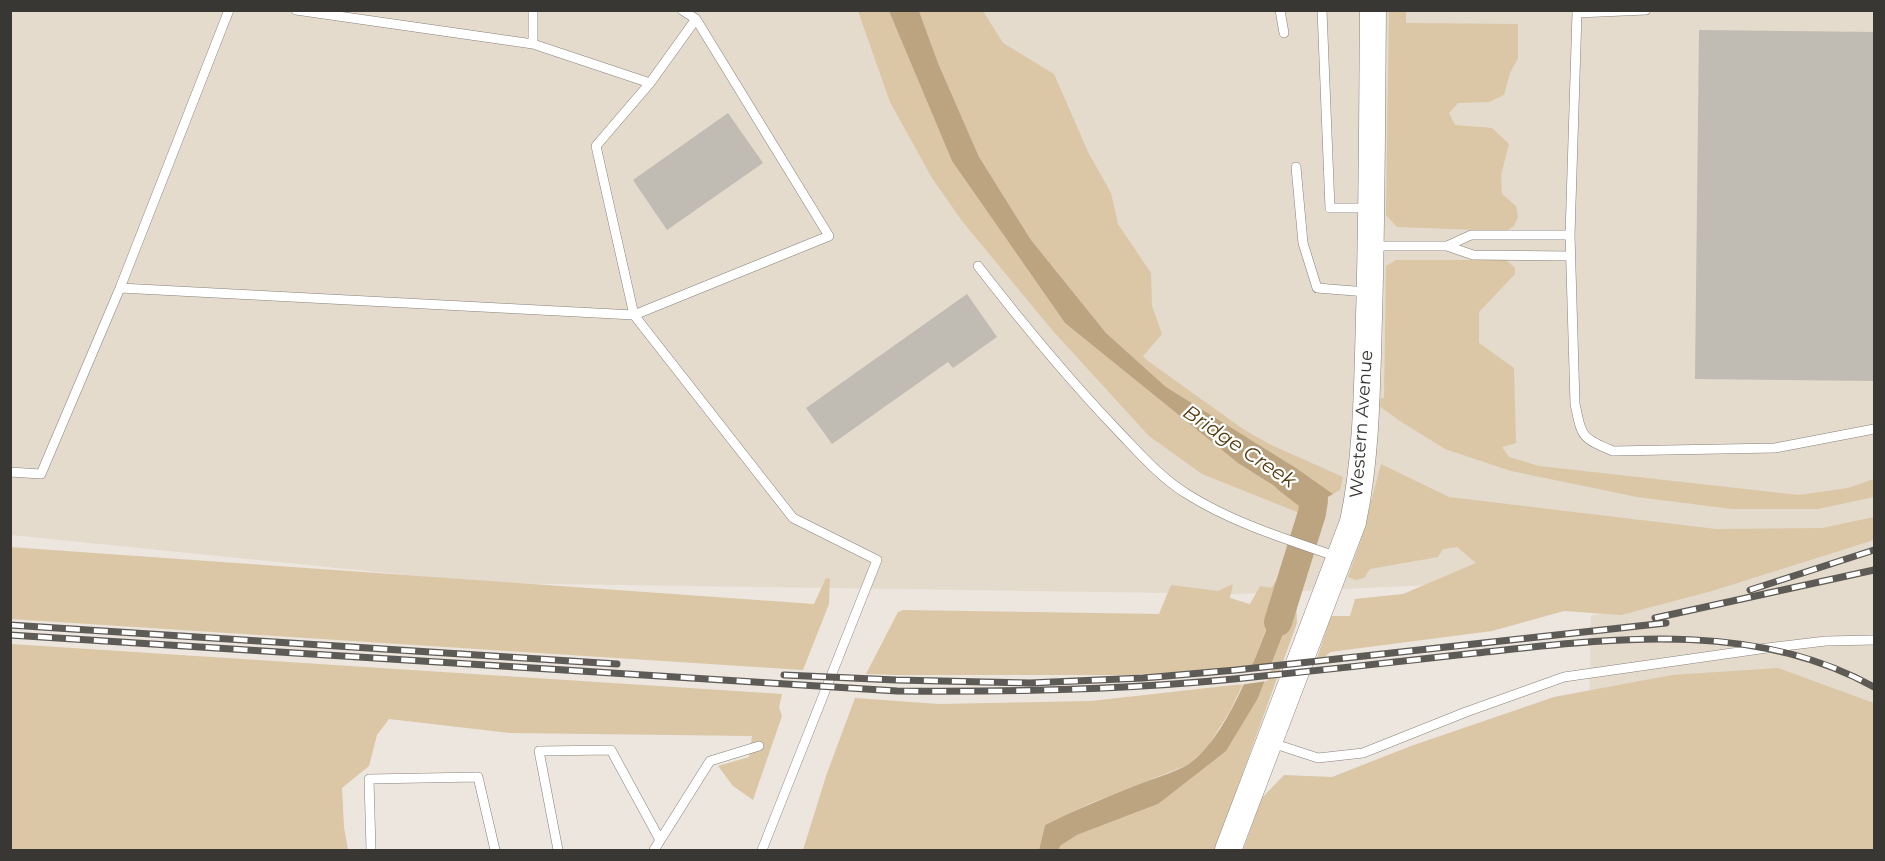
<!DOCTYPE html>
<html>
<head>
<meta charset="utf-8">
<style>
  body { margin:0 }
  #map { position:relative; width:1885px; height:861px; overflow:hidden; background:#ece6de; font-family:Montserrat,sans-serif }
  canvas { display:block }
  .frame { position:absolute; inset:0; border:12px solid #393734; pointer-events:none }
</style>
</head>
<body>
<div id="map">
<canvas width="1885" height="861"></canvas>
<div class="frame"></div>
</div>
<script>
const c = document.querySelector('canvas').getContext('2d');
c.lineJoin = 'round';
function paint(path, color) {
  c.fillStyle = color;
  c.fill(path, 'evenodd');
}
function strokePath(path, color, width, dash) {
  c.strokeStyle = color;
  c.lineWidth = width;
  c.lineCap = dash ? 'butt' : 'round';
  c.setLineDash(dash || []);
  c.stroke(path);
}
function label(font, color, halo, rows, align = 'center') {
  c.font = font + ' Montserrat,sans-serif';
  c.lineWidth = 4.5;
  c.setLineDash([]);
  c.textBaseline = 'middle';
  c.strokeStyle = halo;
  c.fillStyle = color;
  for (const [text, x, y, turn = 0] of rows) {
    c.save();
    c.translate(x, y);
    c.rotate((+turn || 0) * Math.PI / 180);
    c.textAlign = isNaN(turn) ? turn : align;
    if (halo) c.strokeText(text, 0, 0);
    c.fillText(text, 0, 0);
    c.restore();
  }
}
const built = new Path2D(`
  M10 11H1874V528L1578 578 1237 594 486 583 11 535Z
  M1874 535V746L1589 718 1591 616 1733 581Z`);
const green = new Path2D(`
  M858 11H889L952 161 1065 323 1238 463 1309 508 1297 512 1202 474 1149 436 1053 331 962 221 932 178 890 102Z
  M919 11H983L1003 43 1054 74 1088 152 1111 193 1118 224 1151 273 1152 306 1162 334 1143 356 1148 361 1243 429 1269 444 1343 477 1340 490 1333 494 1296 468 1166 387 1106 333 1031 240 979 157 938 63Z
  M1389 11H1406V23L1518 24V58L1510 73 1504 95 1489 102 1458 103 1449 113 1455 125 1492 128 1509 144 1501 175 1502 194 1516 206 1518 217 1514 226 1506 231 1397 227 1386 215Z
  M1396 260H1506L1515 268V274L1479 312V343L1514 368 1516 443 1502 447 1509 457 1539 466 1799 495 1848 488 1874 479V497L1818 509H1732L1637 497 1511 471 1445 449 1400 421 1378 405V399L1384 398 1386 266Z
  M1381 464 1449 497 1716 529 1822 528 1874 517V540L1712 591 1621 615 1564 611 1492 631 1330 652 1325 657 1317 658 1331 616H1350L1355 599 1403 594 1476 563 1457 547 1443 549 1438 557 1370 569 1364 578 1356 580 1348 577 1361 540Z
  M10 547 814 604 826 578 830 579 829 604 803 670 11 619Z
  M1285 568 1287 574 1252 666 1132 675H898L866 674 898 612 903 610 1159 614 1171 585 1218 591 1233 584 1230 598 1250 604 1260 586 1271 588Z
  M1296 601 1297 623 1215 850H1059L1060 846 1077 835 1158 804 1258 698Z
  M11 644 782 694 779 707 782 716 753 800 733 786 718 766 749 757 752 736 510 733 389 719 377 735 369 766 342 788 344 827 348 850H11Z
  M1778 668 1874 703V850H1243L1262 798 1284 775 1332 777 1411 746 1554 697 1672 675Z
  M1243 684 1230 711 1207 748 1188 765 1089 804 1045 825 1039 850H803L826 776 855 698 939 704 1091 701Z`);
const water = new Path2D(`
  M889 11H919L938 63 979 157 1031 240 1106 333 1166 387 1296 468 1333 494 1309 508 1238 463 1065 323 952 161Z
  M1287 574 1296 601 1258 698 1226 751 1158 804 1077 835 1060 846 1059 850H1039L1045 825C1075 810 1106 797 1137 785 1154 778 1174 773 1189 764 1234 733 1267 625 1287 574Z`);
const pier = new Path2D(`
  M1274 663 1267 681 1239 685 1249 666Z`);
const river = new Path2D(`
  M1278 622 1312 513 1314 500 1287 479`);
const building = new Path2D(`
  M1699 30 1875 32V381L1695 379Z
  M728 113 763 163 667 230 633 180Z
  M967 294 997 337 953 368 948 362 832 444 806 408Z`);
const lane = new Path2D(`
  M296 10 533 44 650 83 596 146 634 315 793 518 877 560 762 850
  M533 10V44
  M682 10 696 19
  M1280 10 1284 33
  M1322 10 1330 208H1369
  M1646 10 1577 13 1570 235 1575 404C1582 437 1581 438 1613 451L1775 448 1874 429
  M1296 167 1303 243 1317 288 1367 292
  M1374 246H1447L1473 255 1570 256
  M1447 246 1471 235H1570
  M978 266C1023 324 1069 380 1120 433 1141 455 1161 478 1187 494 1233 523 1286 539 1338 557
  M120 288 634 315 829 236 696 19 650 83
  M10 472 41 474 120 288 229 10
  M1272 743 1318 758 1363 753 1466 712 1564 677 1767 648 1826 641 1874 640
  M371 850 369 779 478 777 495 850
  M558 850 539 751 611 750 660 840
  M654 850 710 761 759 746`);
const secondary = new Path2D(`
  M1228 850 1353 522C1367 455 1367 386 1369 317 1372 215 1372 113 1373 10`);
const rail = new Path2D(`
  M1750 590 1874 550
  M1655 618 1874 570
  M10 625 617 664
  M10 635 897 691C1010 692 1122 690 1234 679 1315 671 1395 662 1476 653 1609 639 1752 619 1874 687
  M784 675 896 680 1030 683 1143 678 1236 670 1666 623`);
const streetNames = [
  ["Western Avenue",1362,424,-86]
];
const waterNames = [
  ["Bridge Creek",1239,447,34]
];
paint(built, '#e4dbcc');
paint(green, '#dbc6a6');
paint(water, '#bca481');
paint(pier, '#ece6de');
strokePath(river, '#bca481', 28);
paint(building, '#c0bbb3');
strokePath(lane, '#87817a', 10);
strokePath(secondary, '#87817a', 27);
strokePath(lane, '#fff', 9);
strokePath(secondary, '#fff', 26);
strokePath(rail, '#5e5b57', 7);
strokePath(rail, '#fff', 4.5, [14]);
label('18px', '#393734', '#fff', streetNames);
label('italic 20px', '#553c0f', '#fff', waterNames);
</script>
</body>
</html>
